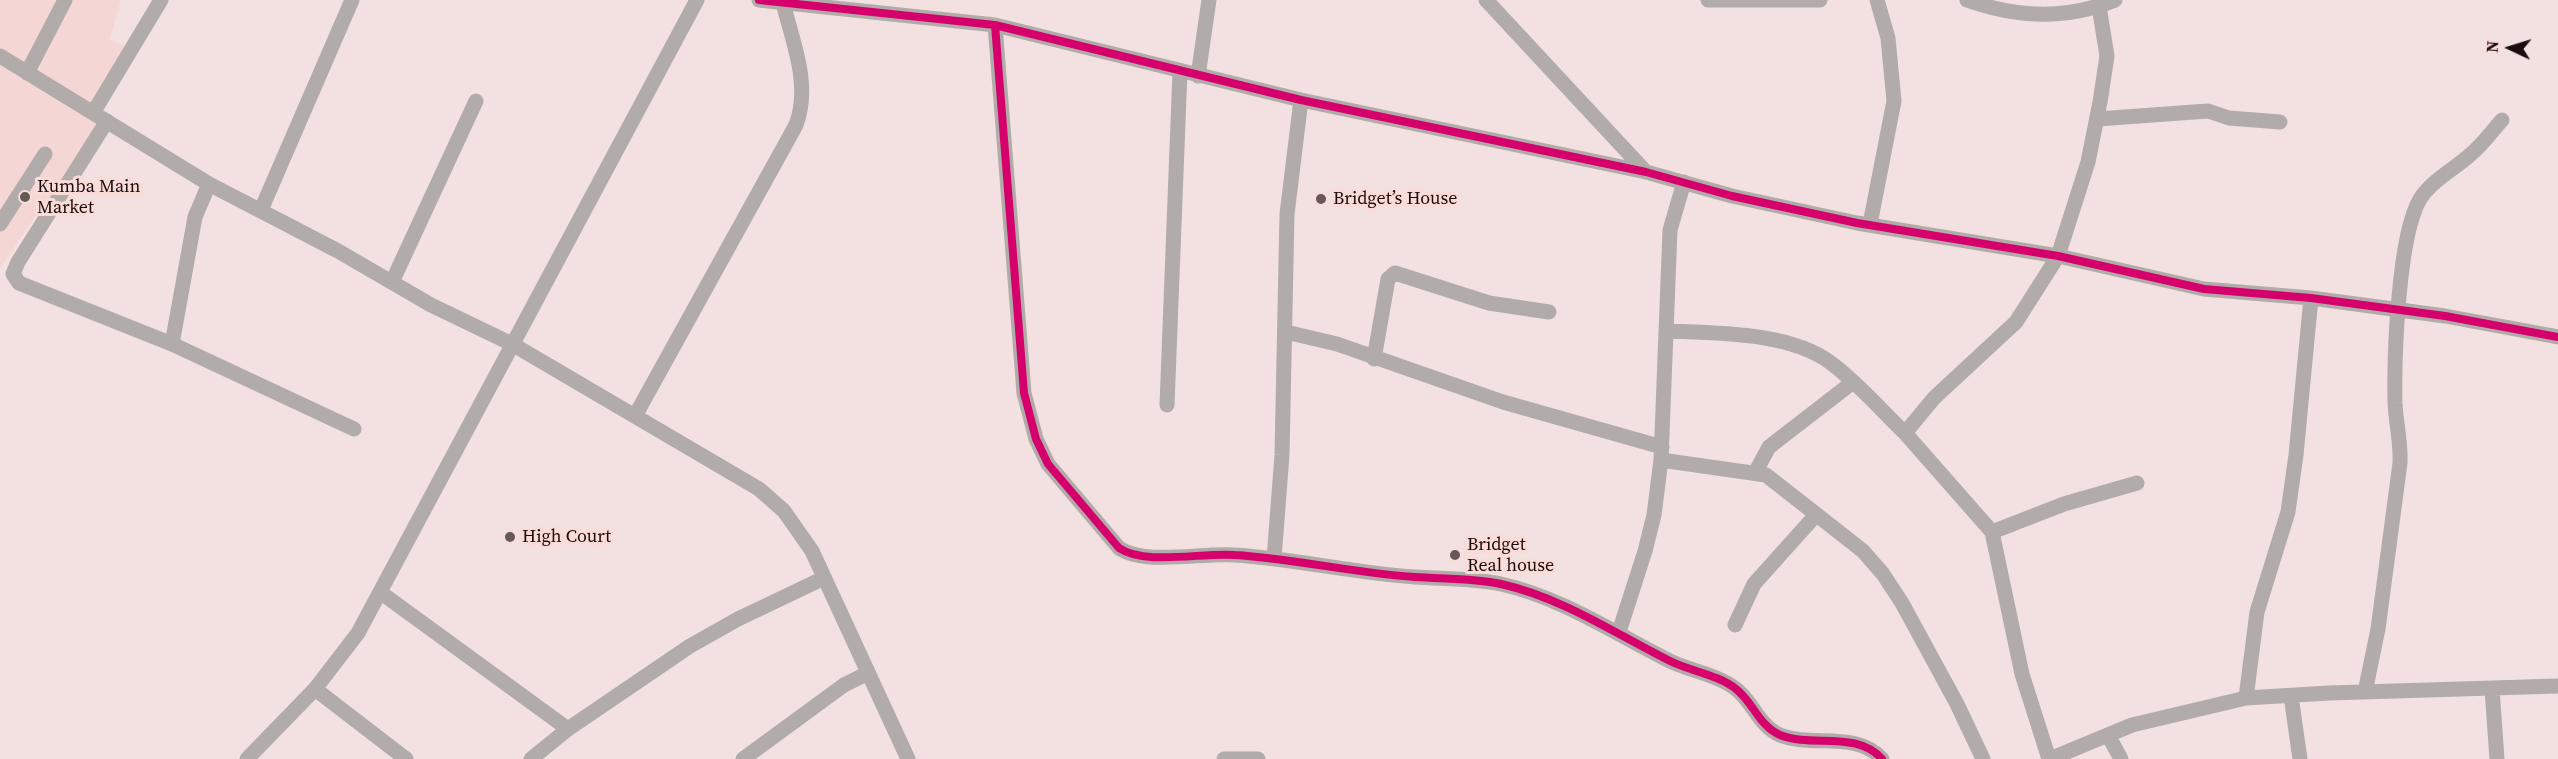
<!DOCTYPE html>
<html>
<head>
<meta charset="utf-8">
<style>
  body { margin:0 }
  #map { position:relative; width:2558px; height:759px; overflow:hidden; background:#f2e1e0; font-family:"Source Serif 4",serif }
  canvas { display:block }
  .north { position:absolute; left:2480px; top:18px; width:60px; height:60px; -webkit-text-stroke:4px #fadbd8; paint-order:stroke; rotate:274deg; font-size:16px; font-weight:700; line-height:24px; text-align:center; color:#180e0e }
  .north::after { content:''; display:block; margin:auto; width:21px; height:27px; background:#180e0e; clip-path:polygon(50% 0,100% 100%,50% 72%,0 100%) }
</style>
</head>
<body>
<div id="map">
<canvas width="2558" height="759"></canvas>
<div class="north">N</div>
</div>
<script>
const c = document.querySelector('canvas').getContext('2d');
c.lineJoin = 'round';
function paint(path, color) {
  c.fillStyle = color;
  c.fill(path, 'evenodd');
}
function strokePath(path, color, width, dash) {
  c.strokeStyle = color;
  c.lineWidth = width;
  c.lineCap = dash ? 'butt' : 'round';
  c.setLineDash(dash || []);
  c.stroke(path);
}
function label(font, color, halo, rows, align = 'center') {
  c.font = font + ' "Source Serif 4",serif';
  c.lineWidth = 6;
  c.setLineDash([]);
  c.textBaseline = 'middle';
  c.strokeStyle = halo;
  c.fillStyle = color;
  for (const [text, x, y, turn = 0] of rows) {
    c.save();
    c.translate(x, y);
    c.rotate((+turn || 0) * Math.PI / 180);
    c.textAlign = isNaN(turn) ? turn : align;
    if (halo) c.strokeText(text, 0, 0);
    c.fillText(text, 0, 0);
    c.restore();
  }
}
const built = new Path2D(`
  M0 0H121L110 39 127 47 87 116 98 126 0 268Z`);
const minor = new Path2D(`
  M759 0 995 25 1301 100 1646 172 1732 196 1857 223 2058 256 2204 289 2311 298 2445 316 2558 337
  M1486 0 1646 172
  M1708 0H1820
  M1967 0C2017 18 2066 20 2115 0
  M995 25 1024 393 1036 439 1048 464 1119 548C1145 566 1204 552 1235 555 1296 559 1355 573 1415 577 1444 579 1473 578 1501 584 1563 598 1614 633 1670 661 1690 671 1719 675 1736 689 1753 702 1759 726 1780 735 1813 748 1856 730 1882 759
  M0 56 209 184 338 251 431 305 512 344 759 489 784 511 812 551 908 759
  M27 73 65 0
  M1198 76 1209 0
  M93 113 161 0
  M2097 119 2208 111 2229 118 2280 122
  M107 121 18 262 13 274 19 283 172 344 354 429
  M261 210 352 0
  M0 224 45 154
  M1870 224 1894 101 1888 38 1877 0
  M392 282 476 101
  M1666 331C1716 333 1790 332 1831 363 1858 383 1881 410 1905 433
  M1286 332 1337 344 1503 402 1662 447
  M172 344 195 217 209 184
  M1374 359 1388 279 1395 273 1489 303 1549 312
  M1167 405 1180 71
  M635 416 796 125C811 85 793 43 783 3
  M1661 460 1766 475 1863 551 1883 574 1902 603 1957 704 1983 759
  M1756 471 1769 447 1853 382
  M1992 532 1905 433 1934 398 2016 322 2058 256 2088 162 2100 102 2107 56 2098 0
  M1274 559 1282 455 1287 214 1301 100
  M380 592 568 729
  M1735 625 1754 584 1815 516
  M1619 632 1645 551 1654 515 1661 460 1670 230 1684 182
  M315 689 406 759
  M2492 689 2497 759
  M2365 692 2378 629 2400 463C2401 442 2396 424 2395 403 2394 358 2398 236 2420 199 2432 180 2455 169 2471 154 2483 144 2492 131 2502 120
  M2291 696 2300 759
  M2246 698 2257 612 2288 512 2296 455 2311 298
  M2108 735 2121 759
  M247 759 315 689 358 633 697 0
  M531 759 568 729 690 646 738 619 824 578
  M743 759 844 685 868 673
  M1224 759H1258
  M2049 759 2022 674 1992 532 2064 504 2137 483
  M2050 759 2132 725 2246 698 2329 693 2558 686`);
const cycleway = new Path2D(`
  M759 0 995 25 1301 100 1646 172 1732 196 1857 223 2058 256 2204 289 2311 298 2445 316 2558 337
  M995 25 1024 393 1036 439 1048 464 1119 548C1145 566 1204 552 1235 555 1296 559 1355 573 1415 577 1444 579 1473 578 1501 584 1563 598 1614 633 1670 661 1690 671 1719 675 1736 689 1753 702 1759 726 1780 735 1813 748 1856 730 1882 759`);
const markers = [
  [25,197,6,"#645858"],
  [1321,199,6,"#645858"],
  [510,537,6,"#645858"],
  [1455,555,6,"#645858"]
];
const poiNames = [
  ["Kumba Main",37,187],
  ["Market",37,208],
  ["Bridget’s House",1333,199],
  ["High Court",522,537],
  ["Bridget",1467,545],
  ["Real house",1467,566]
];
paint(built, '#f4d7d5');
strokePath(minor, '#b1abaa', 15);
strokePath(cycleway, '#d6006c', 8);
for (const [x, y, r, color] of markers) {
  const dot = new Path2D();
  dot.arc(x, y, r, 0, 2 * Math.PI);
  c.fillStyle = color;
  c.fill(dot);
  strokePath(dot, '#fadbd8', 2);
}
label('18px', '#180e0e', '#fadbd8', poiNames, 'left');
</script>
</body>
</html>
